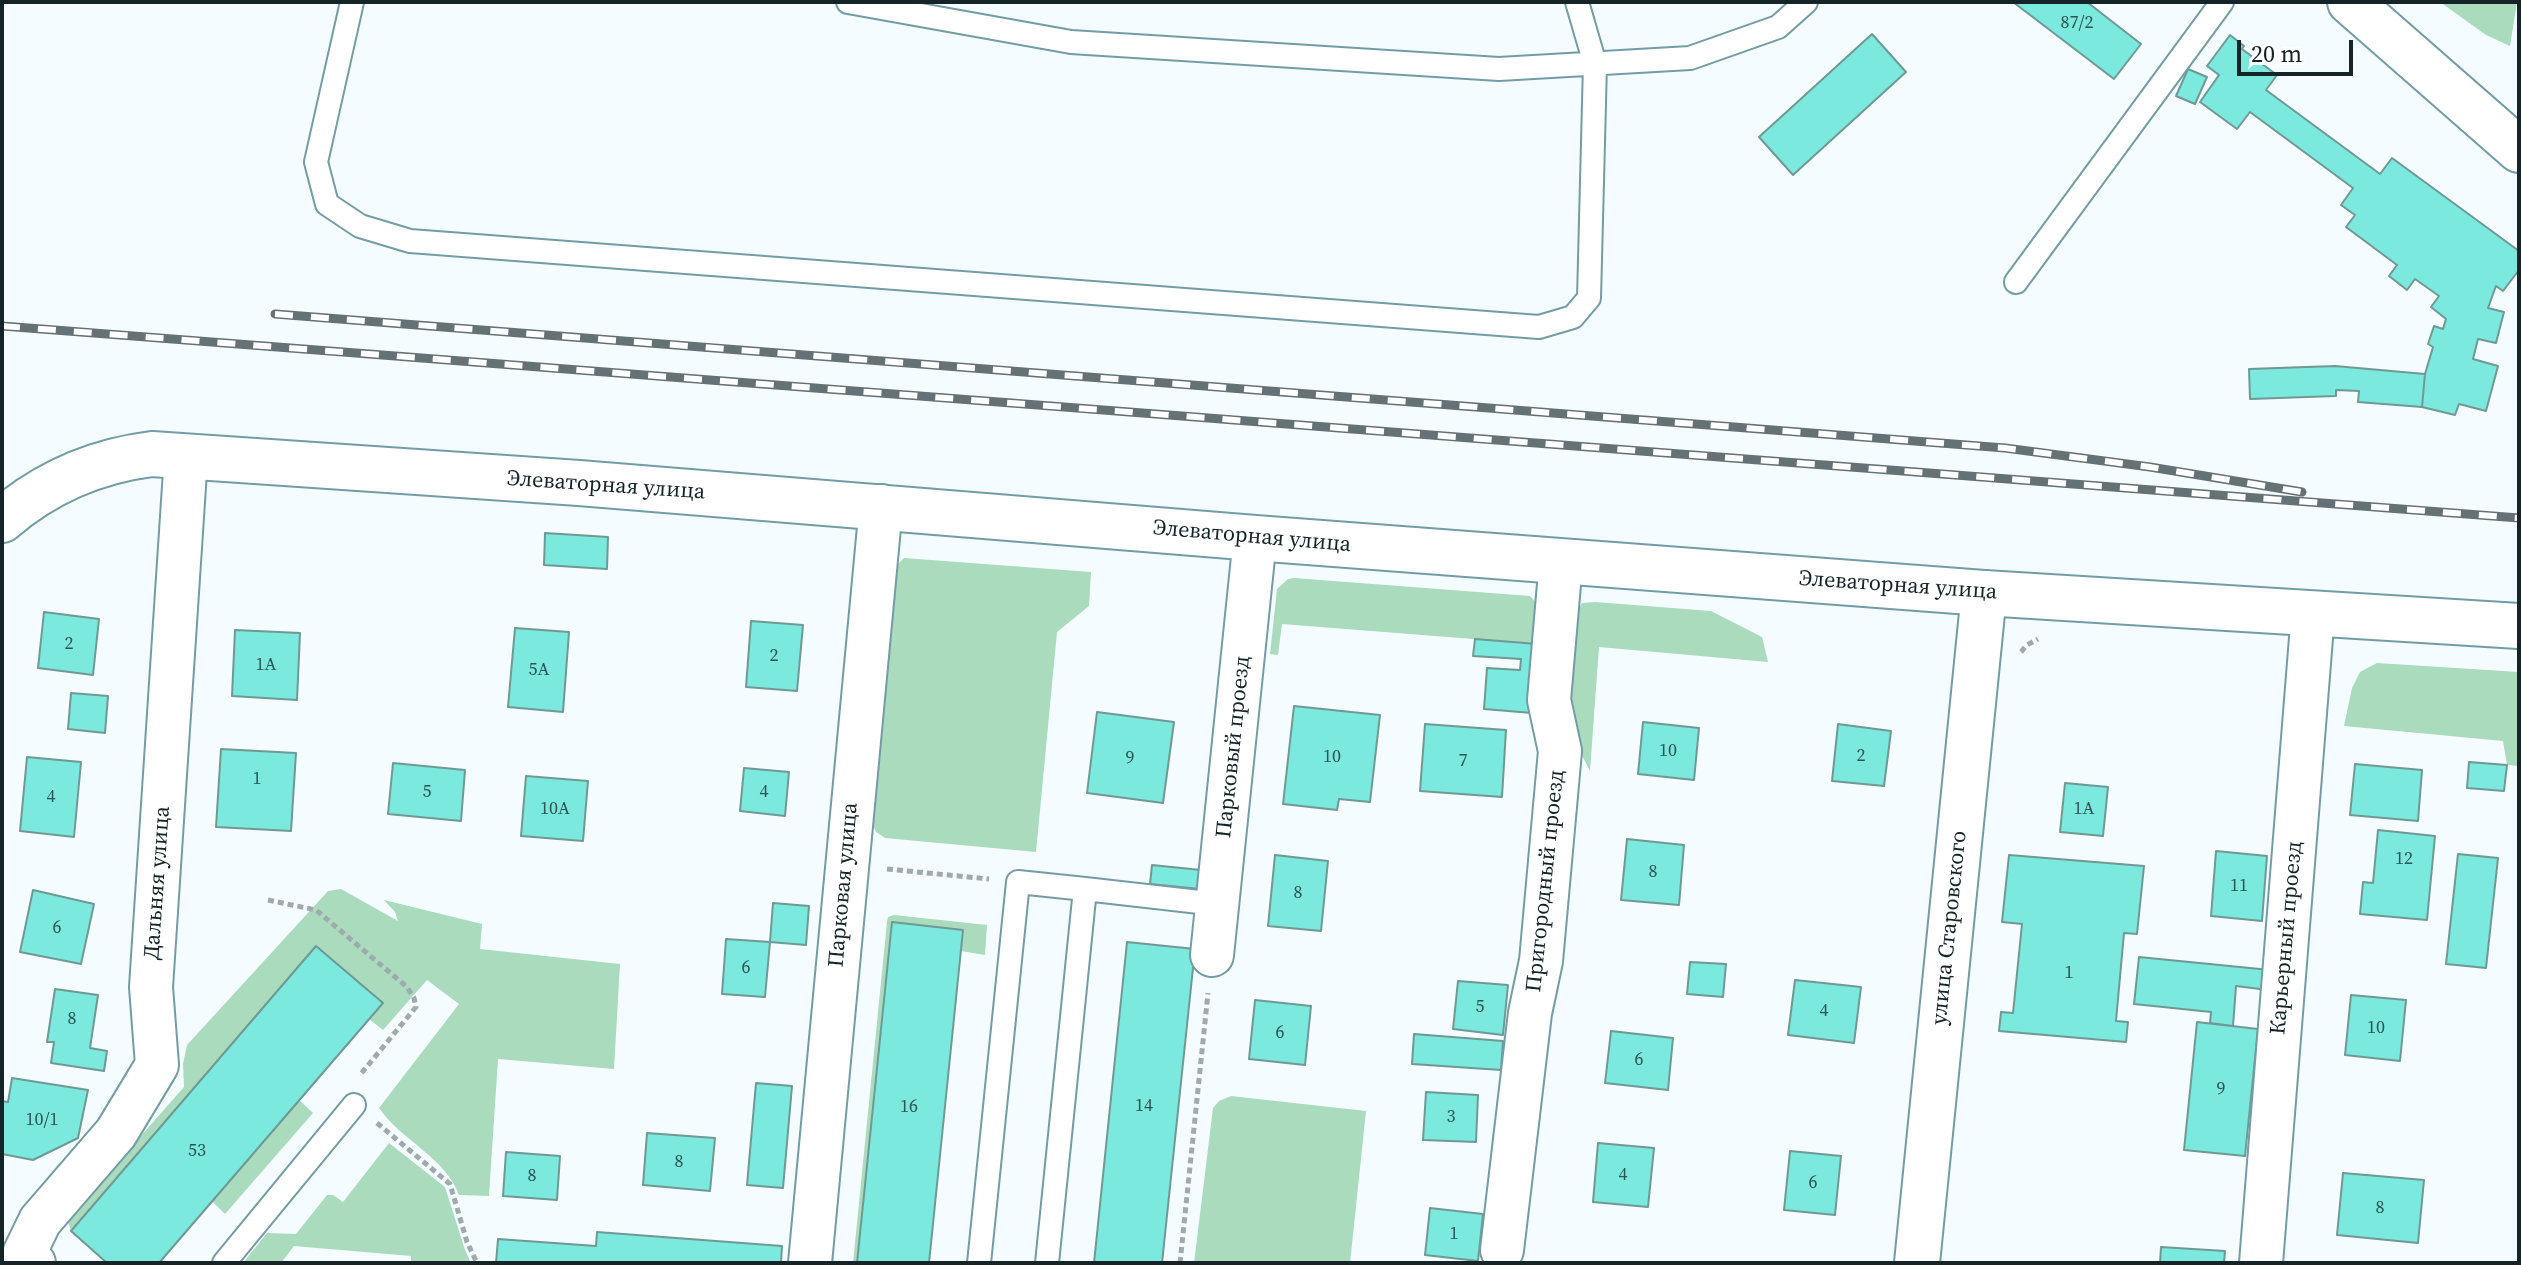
<!DOCTYPE html>
<html>
<head>
<meta charset="utf-8">
<style>
  body { margin:0 }
  #map { position:relative; width:2521px; height:1265px; overflow:hidden; background:#f4fcff; font-family:"Source Serif 4",serif }
  canvas { display:block }
  .frame { position:absolute; inset:0; border:4px solid #142428; pointer-events:none }
  .scale { position:absolute; left:2237px; top:40px; width:116px; height:36px; box-sizing:border-box; border:4px solid #142428; border-top:0; padding-left:10px; font-size:24px; line-height:28px; white-space:nowrap; color:#142428; -webkit-text-stroke:6px #fff; paint-order:stroke }
</style>
</head>
<body>
<div id="map">
<canvas width="2521" height="1265"></canvas>
<div class="frame"></div>
<div class="scale">20 m</div>
</div>
<script>
const c = document.querySelector('canvas').getContext('2d');
c.lineJoin = 'round';
function paint(path, color) {
  c.fillStyle = color;
  c.fill(path, 'evenodd');
}
function strokePath(path, color, width, dash) {
  c.strokeStyle = color;
  c.lineWidth = width;
  c.lineCap = dash ? 'butt' : 'round';
  c.setLineDash(dash || []);
  c.stroke(path);
}
function label(font, color, halo, rows, align = 'center') {
  c.font = font + ' "Source Serif 4",serif';
  c.lineWidth = 6;
  c.setLineDash([]);
  c.textBaseline = 'middle';
  c.strokeStyle = halo;
  c.fillStyle = color;
  for (const [text, x, y, turn = 0] of rows) {
    c.save();
    c.translate(x, y);
    c.rotate((+turn || 0) * Math.PI / 180);
    c.textAlign = isNaN(turn) ? turn : align;
    if (halo) c.strokeText(text, 0, 0);
    c.fillText(text, 0, 0);
    c.restore();
  }
}
const green = new Path2D(`
  M2440 2H2517L2510 46 2486 35Z
  M904 558 1091 572 1089 606 1057 632 1036 852 885 838 876 832 869 816 896 566Z
  M1294 578 1530 596C1543 607 1538 628 1537 644L1282 624 1278 655 1270 654 1277 589 1288 579Z
  M1595 602 1711 611 1762 637 1768 662 1599 647 1590 771C1585 761 1579 751 1577 741 1569 708 1565 632 1582 603Z
  M2377 663 2519 672V766L2507 765 2503 741 2344 726 2352 688 2360 672Z
  M341 889 398 921 395 912 384 900 482 924 480 949 620 964 614 1069 498 1059 489 1196 459 1195C446 1158 401 1140 379 1108L459 1004 427 980 383 1030 369 1019 382 1002 316 946 71 1231 68 1222 71 1215 184 1087 183 1064 187 1045 328 891Z
  M894 915 987 925 985 955 961 951 963 930 893 922 857 1263H853L887 922 888 917Z
  M1231 1096 1366 1111 1350 1263H1194L1213 1108 1219 1101Z
  M299 1100 313 1113 225 1214 212 1201Z
  M389 1143 445 1187 465 1250 471 1263H411V1256L294 1246 281 1263H243L267 1233 296 1234 327 1195H333L343 1202Z`);
const building = new Path2D(`
  M2013 2H2087L2141 44 2114 79Z
  M1872 34 1906 72 1793 175 1759 137Z
  M2230 35 2244 46 2242 49 2277 75 2266 90 2380 174 2392 158 2519 251V270L2503 291 2496 286 2488 308 2504 312 2496 343 2478 339 2473 359 2498 366 2486 411 2459 404 2455 415 2422 407 2425 374 2433 347 2428 344 2434 326 2443 329 2446 319 2431 307 2439 296 2415 279 2407 290 2389 276 2397 265 2346 227 2355 215 2341 205 2353 188 2250 112 2237 129 2200 102 2219 75 2207 66Z
  M2188 69 2207 77 2195 104 2176 96Z
  M2335 366 2425 374 2422 407 2358 402 2359 391 2336 390V396L2250 399 2249 369Z
  M545 533 608 537 607 569 544 565Z
  M44 612 99 619 93 675 38 668Z
  M751 621 803 625 797 691 746 687Z
  M515 628 569 632 563 712 508 707Z
  M235 630 300 633 297 700 232 696Z
  M1475 639 1537 644 1532 713 1484 709 1487 668 1520 670 1521 659 1473 656Z
  M71 693 108 696 105 733 68 729Z
  M1294 706 1380 715 1370 802 1339 799 1337 810 1283 804Z
  M1097 712 1174 722 1163 803 1087 793Z
  M1643 722 1699 728 1694 780 1638 774Z
  M1425 724 1506 730 1502 797 1420 791Z
  M1838 724 1891 731 1884 786 1832 781Z
  M221 749 296 753 291 831 216 827Z
  M27 757 81 762 74 837 20 831Z
  M2469 762 2507 765 2504 791 2467 788Z
  M393 763 465 770 461 821 388 814Z
  M2355 764 2422 770 2418 821 2350 815Z
  M744 768 789 772 785 816 740 811Z
  M526 776 588 781 583 841 521 836Z
  M2065 783 2108 787 2103 836 2060 832Z
  M2378 830 2435 836 2427 920 2360 914 2363 882 2373 883Z
  M1627 839 1684 845 1679 905 1621 900Z
  M2216 851 2267 856 2262 921 2211 916Z
  M2458 854 2498 858 2486 968 2446 964Z
  M1275 855 1328 861 1321 931 1268 926Z
  M2009 855 2144 866 2137 934 2124 933 2116 1021 2128 1022 2126 1042 1999 1031 2001 1012 2013 1013 2022 924 2002 922Z
  M1152 865 1201 870 1200 889 1150 884Z
  M33 890 94 904 81 964 20 952Z
  M773 903 809 906 806 945 770 942Z
  M892 922 963 930 929 1263H857Z
  M726 939 770 942 765 997 722 994Z
  M1127 942 1195 949 1162 1263H1094Z
  M316 946 383 1003 159 1263H107L71 1231Z
  M2139 957 2270 970 2268 990 2236 986 2233 1026 2210 1023 2211 1012 2134 1004Z
  M1690 962 1726 964 1723 997 1687 994Z
  M1795 980 1861 987 1854 1043 1788 1035Z
  M1458 981 1508 985 1503 1035 1453 1029Z
  M55 989 98 995 90 1048 107 1051 104 1071 51 1063 54 1042H47Z
  M2351 995 2406 1000 2400 1061 2345 1055Z
  M1255 1000 1311 1006 1305 1065 1249 1059Z
  M2197 1022 2258 1029 2245 1156 2184 1150Z
  M1611 1031 1673 1038 1668 1090 1605 1083Z
  M1414 1034 1503 1041 1501 1070 1412 1064Z
  M12 1078 88 1090 78 1138 33 1160 2 1154V1101L8 1102Z
  M756 1083 792 1086 783 1188 747 1185Z
  M1426 1092 1478 1095 1476 1142 1423 1140Z
  M647 1133 715 1138 710 1191 643 1185Z
  M1598 1143 1654 1148 1648 1207 1593 1202Z
  M1790 1151 1841 1156 1835 1215 1784 1210Z
  M506 1152 560 1156 557 1200 503 1196Z
  M2343 1173 2424 1180 2418 1243 2337 1235Z
  M1430 1208 1483 1214 1478 1261 1425 1255Z
  M597 1232 782 1246 781 1263H496L498 1239 596 1246Z
  M2161 1247 2225 1251 2224 1263H2160Z`);
const path = new Path2D(`
  M2021 652 2027 645 2038 639
  M887 869 989 879
  M268 900 316 910 407 987 414 998 416 1007 360 1075
  M377 1123 450 1184 467 1242 477 1263
  M1180 1263 1208 993`);
const service = new Path2D(`
  M352 2 316 162 327 204 360 226 410 241 1539 327 1573 317 1589 298 1595 64 1577 2
  M848 2 1071 42 1499 69 1690 58 1778 27 1806 2
  M2016 282 2222 2
  M1085 889 1217 904
  M224 1263 354 1105
  M979 1263 1018 882 1085 889 1047 1263`);
const minor = new Path2D(`
  M1212 955 1255 538
  M1502 1250 1530 1013 1541 961 1560 751 1549 700 1561 561
  M34 1263 24 1254 40 1221 116 1133 157 1065 151 987 186 456
  M810 1263 881 506
  M2261 1263 2313 613`);
const tertiary = new Path2D(`
  M1917 1263 1984 593`);
const secondary = new Path2D(`
  M2350 2 2519 150
  M2 520C45 483 96 461 152 454L579 483 1255 538 1984 593 2519 626`);
const rail = new Path2D(`
  M275 314 2005 448 2150 467 2302 492
  M2 326 2519 518`);
const numberNames = [
  ["87/2",2077,23],
  ["2",69,644],
  ["2",774,656],
  ["1А",266,665],
  ["5А",539,670],
  ["10",1668,751],
  ["2",1861,756],
  ["10",1332,757],
  ["9",1130,758],
  ["7",1463,761],
  ["1",257,779],
  ["5",427,792],
  ["4",764,792],
  ["4",51,797],
  ["10А",555,809],
  ["1А",2084,809],
  ["12",2404,859],
  ["8",1653,872],
  ["11",2239,886],
  ["8",1298,893],
  ["6",57,928],
  ["6",746,968],
  ["1",2069,973],
  ["5",1480,1007],
  ["4",1824,1011],
  ["8",72,1019],
  ["10",2376,1028],
  ["6",1280,1033],
  ["6",1639,1060],
  ["9",2221,1089],
  ["14",1144,1106],
  ["16",909,1107],
  ["3",1451,1117],
  ["10/1",42,1120],
  ["53",197,1151],
  ["8",679,1162],
  ["4",1623,1175],
  ["8",532,1176],
  ["6",1813,1183],
  ["8",2380,1208],
  ["1",1454,1234]
];
const streetNames = [
  ["Элеваторная улица",606,486,4],
  ["Элеваторная улица",1252,537,5],
  ["Элеваторная улица",1898,586,4],
  ["Парковый проезд",1234,747,-84],
  ["Пригородный проезд",1546,881,-84],
  ["Дальняя улица",158,883,-86],
  ["Парковая улица",844,885,-85],
  ["улица Старовского",1950,928,-84],
  ["Карьерный проезд",2287,938,-85]
];
paint(green, '#aadbbd');
paint(building, '#7be9de');
strokePath(building, '#6f9994', 2);
strokePath(service, '#739ca6', 26);
strokePath(minor, '#739ca6', 46);
strokePath(tertiary, '#739ca6', 48);
strokePath(secondary, '#739ca6', 48);
strokePath(path, '#9faaae', 5, [6, 4]);
strokePath(service, '#fff', 22);
strokePath(minor, '#fff', 42);
strokePath(tertiary, '#fff', 44);
strokePath(secondary, '#fff', 44);
strokePath(rail, '#647175', 9);
strokePath(rail, '#fff', 6, [18]);
label('18px', '#2e5556', null, numberNames);
label('22px', '#142428', '#fff', streetNames);
</script>
</body>
</html>
